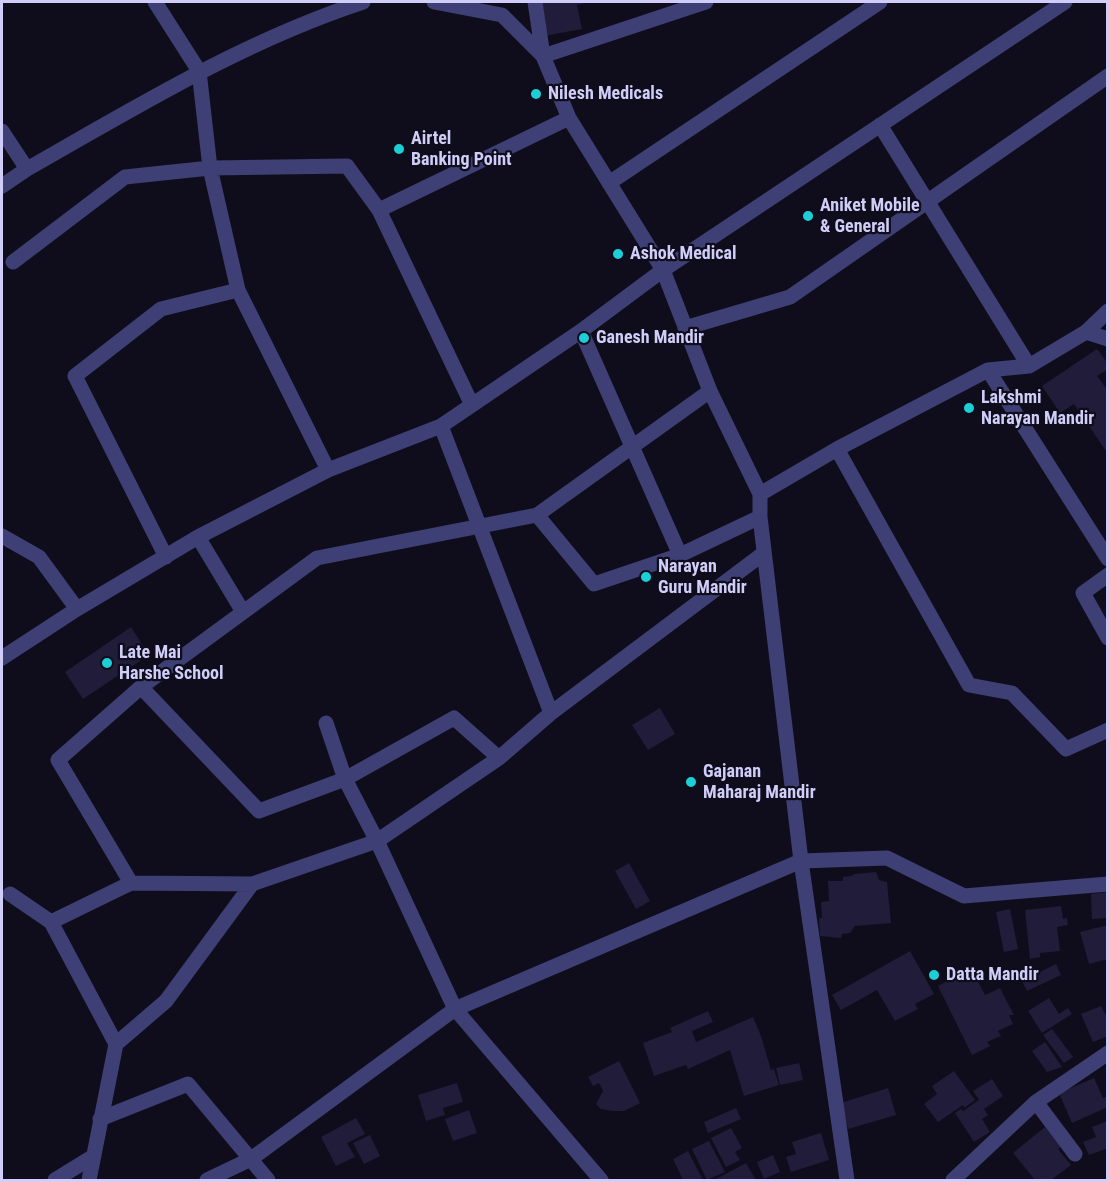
<!DOCTYPE html>
<html>
<head>
<meta charset="utf-8">
<style>
  body { margin:0 }
  #map { position:relative; width:1109px; height:1182px; overflow:hidden; background:#0f0d1b; font-family:"Roboto Condensed",sans-serif }
  canvas { display:block }
  .frame { position:absolute; inset:0; border:3px solid #d0cef9; pointer-events:none }
</style>
</head>
<body>
<div id="map">
<canvas width="1109" height="1182"></canvas>
<div class="frame"></div>
</div>
<script>
const c = document.querySelector('canvas').getContext('2d');
c.lineJoin = 'round';
function paint(path, color) {
  c.fillStyle = color;
  c.fill(path, 'evenodd');
}
function strokePath(path, color, width, dash) {
  c.strokeStyle = color;
  c.lineWidth = width;
  c.lineCap = dash ? 'butt' : 'round';
  c.setLineDash(dash || []);
  c.stroke(path);
}
function label(font, color, halo, rows, align = 'center') {
  c.font = font + ' "Roboto Condensed",sans-serif';
  c.lineWidth = 4.5;
  c.setLineDash([]);
  c.textBaseline = 'middle';
  c.strokeStyle = halo;
  c.fillStyle = color;
  for (const [text, x, y, turn = 0] of rows) {
    c.save();
    c.translate(x, y);
    c.rotate((+turn || 0) * Math.PI / 180);
    c.textAlign = isNaN(turn) ? turn : align;
    if (halo) c.strokeText(text, 0, 0);
    c.fillText(text, 0, 0);
    c.restore();
  }
}
const building = new Path2D(`
  M538 2H589L577 5 582 29 544 36Z
  M1097 349 1108 364V369L1097 376 1108 391V454L1074 404 1060 413 1042 386Z
  M131 627 149 655 83 699 65 672Z
  M660 708 675 734 648 750 632 725Z
  M629 863 650 901 636 909 615 871Z
  M876 872 879 880 887 882 891 923 855 926 850 933 842 934 841 938 820 936 819 918H822L821 902 829 901 828 881H843V877L852 876 854 874Z
  M1108 892V918L1092 919 1091 894Z
  M1061 906 1063 919 1067 918 1068 925 1057 927 1060 951 1040 953V957L1030 959 1025 910Z
  M1010 909 1018 949 1004 952 996 912Z
  M1108 925V959L1089 964 1080 932Z
  M910 951 934 994 915 1004 918 1009 895 1021 877 990 841 1010 832 995Z
  M1056 964 1061 975 1027 991 1022 981Z
  M970 966 985 995 1000 988 1014 1015H1009L1013 1024 998 1031 1001 1036 987 1042 990 1046 972 1055 938 986 961 974 959 971Z
  M1049 998 1059 1014 1068 1008 1072 1014 1042 1033 1028 1011Z
  M1101 1006 1108 1020V1036L1093 1042 1081 1014Z
  M708 1011 713 1022 692 1031 696 1042 753 1017 761 1036 771 1070 774 1069 779 1085 744 1096 730 1050 688 1069 686 1065 654 1076 643 1043 672 1032 670 1028Z
  M1052 1029 1073 1057 1064 1063 1043 1035Z
  M1045 1042 1062 1067 1047 1072 1032 1051Z
  M619 1061 640 1103 624 1111H612L601 1109 596 1104 603 1091 599 1083 593 1086 588 1077Z
  M799 1063 803 1080 780 1085 776 1068Z
  M954 1071 975 1100 964 1108 963 1105 938 1122 924 1104 937 1094 932 1086Z
  M1094 1078 1103 1098 1108 1096V1107L1072 1123 1059 1093Z
  M992 1079 1003 1096 984 1109 988 1115 982 1119 990 1132 974 1142 955 1113 961 1109 963 1111 979 1100 973 1091Z
  M457 1083 463 1102 443 1108 445 1115 426 1121 418 1095Z
  M888 1088 896 1115 848 1129 841 1103Z
  M736 1108 741 1119 708 1133 704 1122Z
  M469 1110 477 1133 453 1141 445 1119Z
  M356 1118 365 1134 347 1143 355 1157 336 1166 321 1137Z
  M1108 1121V1148L1089 1155 1083 1142 1096 1137 1092 1127Z
  M1045 1127 1061 1147 1058 1149 1071 1165 1051 1180H1035L1013 1153Z
  M731 1128 742 1148 735 1152 740 1160 726 1167 711 1138Z
  M821 1133 829 1160 791 1172 786 1157 796 1154 792 1142Z
  M370 1135 380 1156 364 1164 353 1143Z
  M709 1141 725 1172 707 1180 692 1149Z
  M688 1151 703 1180H683L673 1159Z
  M773 1155 780 1172 764 1179 757 1162Z
  M746 1163 756 1180H714Z`);
const street = new Path2D(`
  M155 2 199 71 210 168 238 290 161 309 75 376 166 557
  M434 2 502 15 543 56 569 118 663 270 710 391 760 494V517L801 861 847 1180
  M535 2 543 56 706 2
  M880 125 1029 366
  M2 131 27 169
  M609 183 880 2
  M2 186 27 169C136 107 244 41 363 2
  M379 210 569 118
  M13 262 125 177 210 168 347 166 379 210 472 405
  M238 290 328 470
  M685 328 790 297 1108 76
  M581 331 680 555
  M1086 332 1108 311
  M988 370 1108 559
  M710 391 537 515 594 584 680 555 760 517
  M441 426 551 713
  M837 449 969 685 1012 693 1066 749 1108 730
  M760 494 837 449 988 370 1029 366 1086 332 1108 339
  M2 536 39 557 77 609
  M198 537 243 612
  M1108 575 1083 593 1108 638
  M2 658 77 609 198 537 328 470 441 426 581 331 663 270 1065 2
  M141 687 259 811 345 779 454 718 499 758
  M326 723 345 779 377 841 455 1009 601 1180
  M131 883 58 760 141 687 317 558 537 515
  M10 894 51 922 116 1044 89 1180
  M51 922 131 883 252 884 377 841 499 758 551 713 764 553
  M116 1044 166 1001 252 884
  M1036 1102 1075 1154
  M100 1119 188 1084 268 1180
  M55 1180 94 1156
  M207 1180 251 1159 455 1009 801 861 887 858 964 896 1108 884
  M953 1180 1036 1102 1108 1053`);
const markers = [
  [536,94,6,"#1ccfd6"],
  [399,149,6,"#1ccfd6"],
  [808,216,6,"#1ccfd6"],
  [618,254,6,"#1ccfd6"],
  [584,338,6,"#1ccfd6"],
  [969,408,6,"#1ccfd6"],
  [646,577,6,"#1ccfd6"],
  [107,663,6,"#1ccfd6"],
  [691,782,6,"#1ccfd6"],
  [934,975,6,"#1ccfd6"]
];
const poiNames = [
  ["Nilesh Medicals",548,94],
  ["Airtel",411,139],
  ["Banking Point",411,160],
  ["Aniket Mobile",820,206],
  ["& General",820,227],
  ["Ashok Medical",630,254],
  ["Ganesh Mandir",596,338],
  ["Lakshmi",981,398],
  ["Narayan Mandir",981,419],
  ["Narayan",658,567],
  ["Guru Mandir",658,588],
  ["Late Mai",119,653],
  ["Harshe School",119,674],
  ["Gajanan",703,772],
  ["Maharaj Mandir",703,793],
  ["Datta Mandir",946,975]
];
paint(building, '#201c39');
strokePath(street, '#3e3f74', 15);
for (const [x, y, r, color] of markers) {
  const dot = new Path2D();
  dot.arc(x, y, r, 0, 2 * Math.PI);
  c.fillStyle = color;
  c.fill(dot);
  strokePath(dot, '#0f0d1b', 2);
}
label('bold 18px', '#d0cef9', '#0f0d1b', poiNames, 'left');
</script>
</body>
</html>
